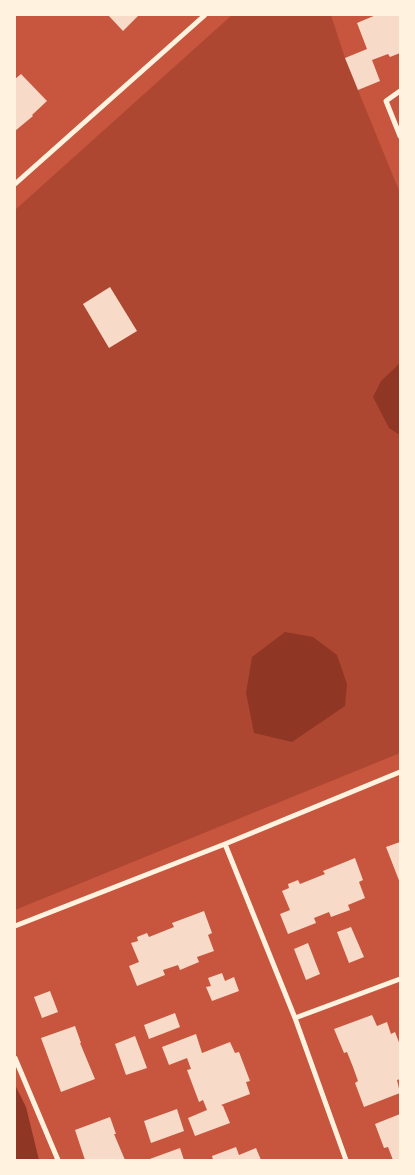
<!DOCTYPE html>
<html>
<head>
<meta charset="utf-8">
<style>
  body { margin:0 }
  #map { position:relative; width:415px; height:1175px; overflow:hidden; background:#c8553d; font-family:"Space Grotesk",sans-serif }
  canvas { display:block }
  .frame { position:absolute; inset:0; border:16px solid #fff3e0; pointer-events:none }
</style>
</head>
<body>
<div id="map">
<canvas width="415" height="1175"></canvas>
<div class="frame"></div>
</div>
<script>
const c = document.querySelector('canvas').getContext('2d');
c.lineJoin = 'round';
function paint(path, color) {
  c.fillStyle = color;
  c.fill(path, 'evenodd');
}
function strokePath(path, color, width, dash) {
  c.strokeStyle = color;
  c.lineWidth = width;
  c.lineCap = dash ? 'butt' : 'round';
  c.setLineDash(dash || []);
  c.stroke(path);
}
const green = new Path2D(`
  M232 15H331L345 58 400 193V753L15 910V210Z`);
const water = new Path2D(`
  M400 363V435L389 428 373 397 381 381Z
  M285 632 313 637 337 655 347 684 345 706 292 742 254 733 246 693 252 657Z
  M15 1085 26 1107 39 1160H15Z`);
const building = new Path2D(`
  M108 15H139L123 31Z
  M376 15H400V53L390 57 388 54 372 60 380 81 358 90 345 58 367 49 357 23Z
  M21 74 47 101 32 115 33 116 15 131V79Z
  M110 287 137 331 109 348 83 304Z
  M400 842V883L386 847Z
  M355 858 363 880 359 882 365 898 348 905 350 910 331 917 329 912 314 918 316 923 288 934 280 914 290 910 282 891 289 888 288 884 298 880 300 884 325 874 323 871Z
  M204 911 212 933 208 935 214 951 197 957 199 962 180 970 178 965 163 970 165 975 137 986 129 966 139 962 131 943 138 941 137 937 147 933 149 937 174 927 172 923Z
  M351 927 364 957 349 963 337 932Z
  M308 943 320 974 306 980 294 949Z
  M222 973 225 981 234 977 239 991 212 1001 206 987 211 986 208 978Z
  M50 991 58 1012 42 1018 34 997Z
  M175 1013 180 1027 149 1039 144 1025Z
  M372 1015 377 1026 387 1022 391 1034 395 1032 400 1045V1079L397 1080 400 1093 364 1107 355 1083 358 1081 353 1067 347 1052 344 1053 334 1029Z
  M75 1026 81 1043H80L95 1079 61 1092 41 1038Z
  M196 1034 202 1053 230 1042 235 1053 239 1052 250 1081 246 1082 250 1094 221 1105 223 1106 230 1123 195 1136 188 1118 207 1110 203 1100 199 1102 187 1070 191 1069 187 1058 169 1065 162 1047Z
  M135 1036 147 1068 126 1075 115 1044Z
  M177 1109 184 1131 151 1143 144 1121Z
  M400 1114V1160H393L388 1147 384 1148 375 1124Z
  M110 1117 116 1134H114L125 1160H85L75 1130Z
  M236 1147 239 1155 256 1148 261 1160H213L212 1156Z
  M180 1148 184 1160H147Z`);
const minor = new Path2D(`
  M400 91 386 101 400 136
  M15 184 205 15
  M225 844 295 1018 346 1160
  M15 926 225 844 400 772
  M295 1018 400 979
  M15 1058 58 1160`);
paint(green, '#ae4732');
paint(water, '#8f3625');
paint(building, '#f7dbc8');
strokePath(minor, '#fff3e0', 5);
</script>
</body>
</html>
